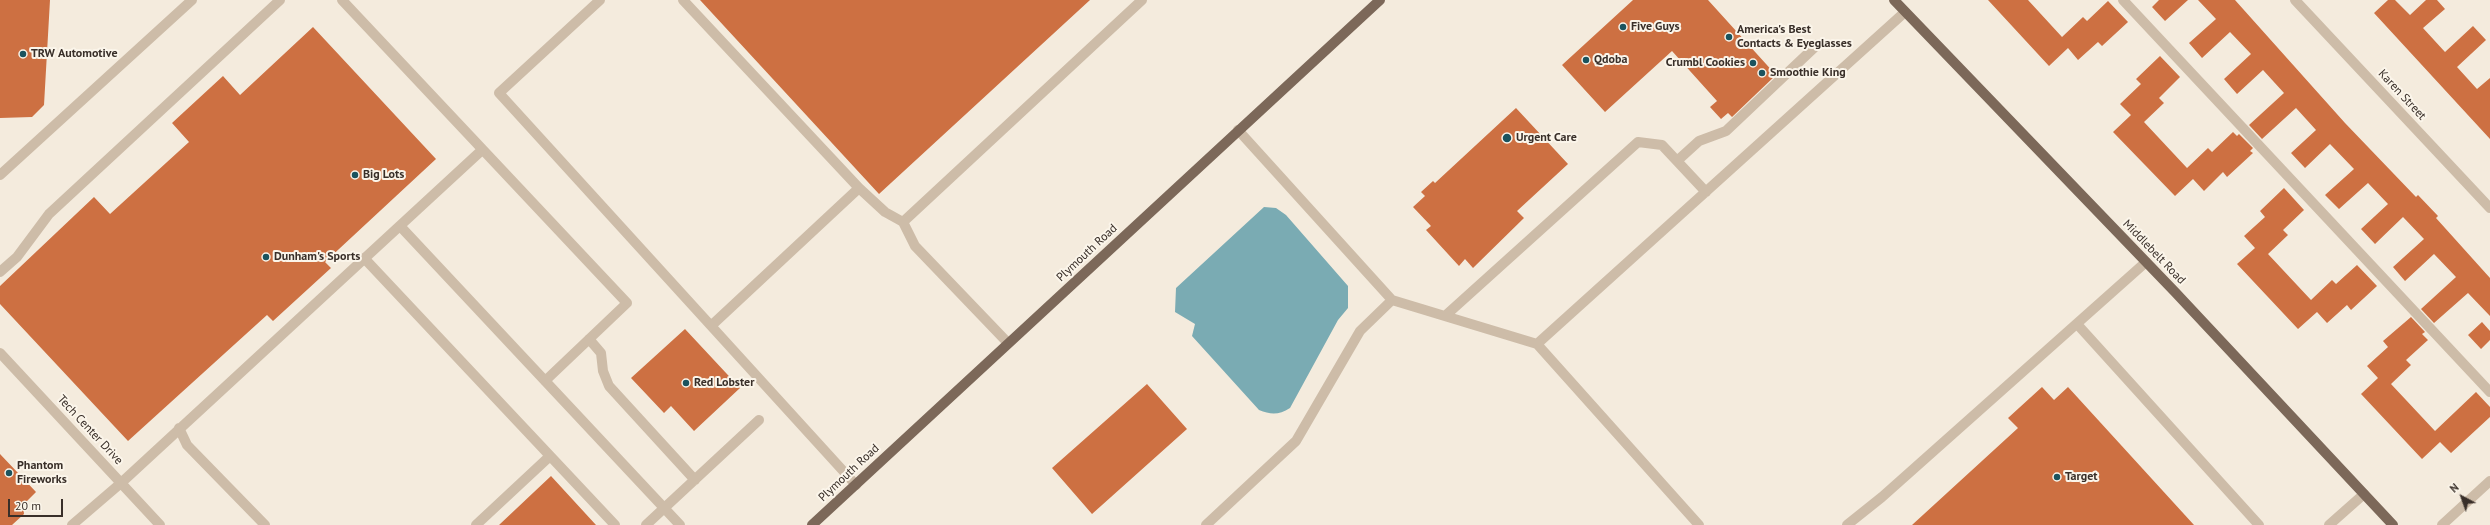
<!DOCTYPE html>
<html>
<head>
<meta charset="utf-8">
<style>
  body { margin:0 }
  #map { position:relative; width:2490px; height:525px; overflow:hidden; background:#f4ebdd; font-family:"PT Sans",sans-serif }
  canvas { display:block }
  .north { position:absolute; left:2442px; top:477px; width:40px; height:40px; -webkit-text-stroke:3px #fbf5ea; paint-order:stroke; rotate:319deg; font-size:11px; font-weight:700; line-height:16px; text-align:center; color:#392f29 }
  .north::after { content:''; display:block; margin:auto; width:14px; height:18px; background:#392f29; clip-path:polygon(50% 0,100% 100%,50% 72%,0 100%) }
  .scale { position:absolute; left:8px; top:499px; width:55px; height:18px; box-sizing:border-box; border:2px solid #392f29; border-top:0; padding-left:5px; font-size:12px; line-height:14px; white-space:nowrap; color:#392f29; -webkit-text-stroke:3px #fbf5ea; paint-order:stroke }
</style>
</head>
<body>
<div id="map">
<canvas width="2490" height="525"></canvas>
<div class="north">N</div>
<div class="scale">20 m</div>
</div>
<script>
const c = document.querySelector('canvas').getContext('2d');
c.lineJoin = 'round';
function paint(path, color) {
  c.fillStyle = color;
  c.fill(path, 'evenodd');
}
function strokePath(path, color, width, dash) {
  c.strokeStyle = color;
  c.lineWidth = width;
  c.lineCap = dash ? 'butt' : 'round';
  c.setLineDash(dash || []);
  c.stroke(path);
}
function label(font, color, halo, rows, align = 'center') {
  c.font = font + ' "PT Sans",sans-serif';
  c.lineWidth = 4;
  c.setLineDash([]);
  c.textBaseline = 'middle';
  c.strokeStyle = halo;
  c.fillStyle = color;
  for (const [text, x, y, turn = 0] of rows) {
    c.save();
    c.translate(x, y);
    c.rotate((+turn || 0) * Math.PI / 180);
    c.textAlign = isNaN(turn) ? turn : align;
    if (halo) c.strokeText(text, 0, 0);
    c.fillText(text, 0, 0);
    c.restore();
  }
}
const water = new Path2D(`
  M1264 207 1276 208 1286 215 1348 286V308L1338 320 1290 408C1279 415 1271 415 1259 410L1192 336 1195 324 1175 312 1176 288Z`);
const building = new Path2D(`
  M0 0H50L44 105 32 117 0 118Z
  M700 0H1090L879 194Z
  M1633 0H1708L1776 75 1732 117 1728 113 1721 119 1710 107 1717 101 1672 51 1605 112 1562 65Z
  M1988 0H2028L2062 37 2083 17 2087 21 2108 1 2128 22 2102 46 2098 42 2078 60 2068 48 2049 66Z
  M2159 0H2188L2165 21 2152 7Z
  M2198 0H2235L2345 123 2416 197 2418 195 2438 216 2436 218 2490 278V316L2468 293 2434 323 2421 309 2456 277 2434 254 2405 281 2393 267 2424 239 2403 217 2375 244 2361 229 2388 204 2368 183 2339 209 2325 195 2354 169 2330 144 2305 168 2291 153 2316 130 2296 108 2262 139 2249 125 2284 93 2263 70 2237 94 2224 79 2251 54 2230 32 2202 58 2189 43 2216 19Z
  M2388 0H2395L2410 15 2426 0H2437L2445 9 2423 28 2445 52 2473 26 2486 40 2457 67 2477 89 2490 78V139L2374 13Z
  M313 27 436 159 325 262 331 268 273 321 267 315 128 441 0 304V286L94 197 110 214 189 142 172 123 223 76 240 95Z
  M2160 56 2180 77 2159 98 2164 103 2144 122 2187 168 2208 148 2212 152 2233 132 2237 136 2239 134 2253 148 2250 151 2253 153 2227 177 2223 172 2204 191 2193 179 2175 196 2113 132 2131 115 2120 104 2141 84 2136 79Z
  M1516 108 1568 164 1517 211 1524 218 1473 268 1465 259 1459 266 1426 230 1431 226 1413 207 1425 196 1421 192 1433 181 1435 183Z
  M2284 188 2304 210 2283 230 2288 235 2268 254 2311 300 2332 280 2336 284 2357 265 2377 286 2351 310 2347 305 2327 323 2317 312 2298 329 2237 264 2255 248 2244 236 2265 217 2260 211Z
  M2411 317 2425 332 2422 334 2428 340 2406 360 2411 365 2391 384 2435 431 2476 392 2490 407V417L2451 453 2440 442 2422 459 2361 394 2378 378 2367 366 2388 347 2383 341Z
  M2482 322 2490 331V340L2481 349 2468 335Z
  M685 329 740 388 694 431 671 406 664 413 631 378Z
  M1147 384 1187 429 1092 514 1052 468Z
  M2042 387 2054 400 2068 387 2194 525H1912L2018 428 2008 418Z
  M0 454 36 492 23 505 24 514 12 525H0Z
  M551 476 596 525H499Z`);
const minor = new Path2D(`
  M342 0 627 303 545 381
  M600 0 499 93 856 485
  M683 0 859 188
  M2123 0 2490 392
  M2295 0 2490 208
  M1238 130 1392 300 1537 344
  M1677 161 1699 141 1726 131 1818 44
  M0 175 192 0
  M400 226 680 525
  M364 258 615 525
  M0 272 17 257 49 214 280 0
  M1445 316 1638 142 1662 145 1706 192
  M2077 324 2259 525
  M712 325 859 188 885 212 903 222
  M589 339 601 353 603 371 609 386 695 480
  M1008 343 915 246 903 222 1142 0
  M0 353 160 525
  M179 428 187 445 265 525
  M72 525 121 483 482 150
  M476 525 550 456
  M646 525 759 420
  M1206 525 1296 441 1360 331 1392 300
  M1699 525 1537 344 1905 12
  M1847 525 1882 497 2146 262
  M2329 525 2364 494
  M2442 525 2490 481`);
const major = new Path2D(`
  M1894 0 2175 292 2393 525
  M812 525 1380 0`);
const markers = [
  [1623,27,4,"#1b535e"],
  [1729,37,4,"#1b535e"],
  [23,54,4,"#1b535e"],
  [1586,60,4,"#1b535e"],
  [1753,63,4,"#1b535e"],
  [1762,73,4,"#1b535e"],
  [1507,138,5,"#1b535e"],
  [355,175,4,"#1b535e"],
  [266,257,4,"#1b535e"],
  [686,383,4,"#1b535e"],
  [9,473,4,"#1b535e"],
  [2057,477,4,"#1b535e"]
];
const poiNames = [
  ["Five Guys",1631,27],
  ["America's Best",1737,30],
  ["Contacts & Eyeglasses",1737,44],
  ["TRW Automotive",31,54],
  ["Qdoba",1594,60],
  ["Crumbl Cookies",1745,63,"right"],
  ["Smoothie King",1770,73],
  ["Urgent Care",1516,138],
  ["Big Lots",363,175],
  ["Dunham's Sports",274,257],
  ["Red Lobster",694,383],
  ["Phantom",17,466],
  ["Fireworks",17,480],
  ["Target",2065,477]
];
const streetNames = [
  ["Karen Street",2402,95,47],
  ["Middlebelt Road",2154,252,46],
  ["Plymouth Road",1087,253,-43],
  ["Tech Center Drive",90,430,47],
  ["Plymouth Road",849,473,-43]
];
paint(water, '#7aabb3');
paint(building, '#cd7042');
strokePath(minor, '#cdbca8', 10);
strokePath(major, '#7c6859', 10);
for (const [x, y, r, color] of markers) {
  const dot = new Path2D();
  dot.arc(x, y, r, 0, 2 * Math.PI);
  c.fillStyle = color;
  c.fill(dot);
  strokePath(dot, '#fbf5ea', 1.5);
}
label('bold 12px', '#392f29', '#fbf5ea', poiNames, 'left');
label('12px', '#392f29', '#fbf5ea', streetNames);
</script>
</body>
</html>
